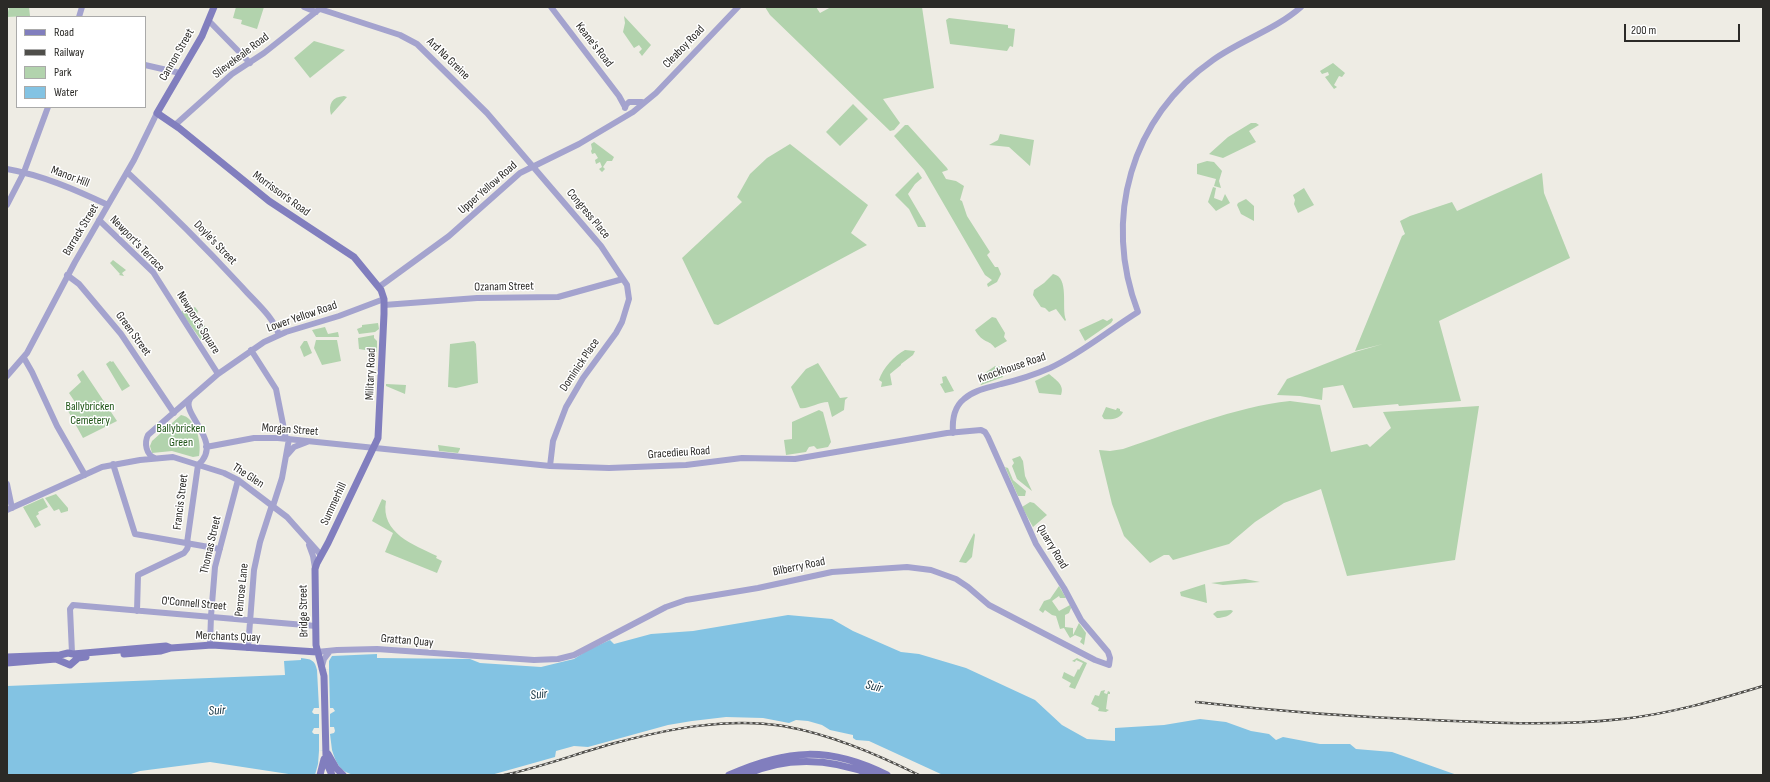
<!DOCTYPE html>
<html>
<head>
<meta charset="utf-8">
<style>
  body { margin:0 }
  #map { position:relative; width:1770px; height:782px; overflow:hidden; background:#eeece4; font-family:"Sofia Sans Condensed",sans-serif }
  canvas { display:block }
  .frame { position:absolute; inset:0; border:8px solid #2b2a27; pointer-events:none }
  .legend { position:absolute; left:16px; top:16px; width:130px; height:92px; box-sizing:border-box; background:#fff; border:1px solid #aaaaa9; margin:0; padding:5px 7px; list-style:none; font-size:12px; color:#2b2a27 }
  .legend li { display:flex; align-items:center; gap:8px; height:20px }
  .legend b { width:20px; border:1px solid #aaaaa9 }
  .scale { position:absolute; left:1624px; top:24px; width:116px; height:18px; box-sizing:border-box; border:2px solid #2b2a27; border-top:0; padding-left:5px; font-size:12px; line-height:14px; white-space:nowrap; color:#2b2a27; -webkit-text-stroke:3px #fff; paint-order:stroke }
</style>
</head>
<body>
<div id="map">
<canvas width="1770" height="782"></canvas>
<div class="frame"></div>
<ul class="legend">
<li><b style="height:5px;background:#817ebe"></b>Road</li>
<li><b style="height:5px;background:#4f4e4a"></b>Railway</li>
<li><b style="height:11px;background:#b2d3ad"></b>Park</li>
<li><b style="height:11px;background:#83c3e3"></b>Water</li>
</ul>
<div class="scale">200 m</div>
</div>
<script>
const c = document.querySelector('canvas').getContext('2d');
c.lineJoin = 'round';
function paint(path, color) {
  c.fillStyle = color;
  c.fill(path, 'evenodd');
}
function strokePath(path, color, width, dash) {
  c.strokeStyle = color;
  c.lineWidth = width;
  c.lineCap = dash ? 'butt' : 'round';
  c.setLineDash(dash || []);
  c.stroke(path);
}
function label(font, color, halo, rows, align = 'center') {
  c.font = font + ' "Sofia Sans Condensed",sans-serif';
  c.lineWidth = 3;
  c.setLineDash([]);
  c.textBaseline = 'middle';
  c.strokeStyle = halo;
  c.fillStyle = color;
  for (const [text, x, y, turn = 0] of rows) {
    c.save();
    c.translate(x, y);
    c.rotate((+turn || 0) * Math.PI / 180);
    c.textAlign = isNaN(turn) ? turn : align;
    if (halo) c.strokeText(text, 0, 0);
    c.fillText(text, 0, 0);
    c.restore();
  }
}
const green = new Path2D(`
  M9 7H29L30 16 7 17Z
  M236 7H264L257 29 241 24 242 20 233 18Z
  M765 7H816L820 13 831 7H922L934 88 883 99 900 123 894 130 890 131 770 15Z
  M624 16 651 45 642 56 639 52 642 49 639 45 634 48 623 32 625 23Z
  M949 18 1008 25V28L1015 29 1013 47 1010 46 1007 51 950 44 946 20Z
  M314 41 345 50 310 78 294 58Z
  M1333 63 1345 73 1342 77 1339 76 1334 85 1337 87 1334 89 1325 77 1329 75 1328 72 1322 74 1320 71Z
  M344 96 347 97 331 115C328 104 332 97 344 96Z
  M853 104 868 119 840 146 826 132Z
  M1251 123H1256L1259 125 1249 131 1256 142 1223 158 1209 154 1228 137Z
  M905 125H908L947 168 948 170 942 172 946 179 956 181 964 186 960 200 962 201 967 216 990 252 987 255 995 267H998L1001 274 997 282 988 287 987 284 992 280 985 275 924 170 894 136Z
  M1000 134 1034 140 1030 166 1009 147 989 145 998 140Z
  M594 142 614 157 612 161H607L603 167 605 169 602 172 599 169 602 167 600 162 596 164 595 160 598 158 595 153 592 154 591 151 592 149 591 144Z
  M790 144 868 205 851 233 867 245 718 325 714 324 682 258 742 202 737 197 750 174 767 158Z
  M1207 161 1214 162 1222 171 1219 181 1221 188 1214 186 1216 179 1197 174V164Z
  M918 172 922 178 915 184 908 194 925 223 926 227H918L909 209 895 195Z
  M1542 173 1544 193 1570 258 1439 321 1461 401 1399 406 1398 404 1353 408 1343 385 1323 388 1322 400 1300 396 1277 395 1287 379 1355 352 1383 344 1355 351 1402 236 1405 234 1400 221 1410 216 1452 202 1457 211Z
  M1213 187 1216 188 1214 198 1222 201 1225 194 1230 203 1216 211 1208 202Z
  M1304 188 1314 205 1298 213 1294 204 1295 200 1293 195Z
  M1246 199 1254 206V221L1241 214 1237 205 1238 203Z
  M113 260 126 270 122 273 124 276 119 275 120 274 110 263Z
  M1053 274C1070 277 1061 308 1066 320L1065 321 1056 309 1049 312 1045 308 1041 307 1033 295 1034 290 1044 283Z
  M195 307 198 311 197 314 206 328 208 327 210 330 208 334 203 336 201 340 181 312 184 310 186 312 194 310 193 308Z
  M992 317 996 318 1005 333 1004 337 1007 341 995 348C989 339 983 344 975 330Z
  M1112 318 1113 320 1111 323 1085 341 1079 330 1103 319 1107 321Z
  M378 323 379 329 375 332 359 334 357 329 362 327V325Z
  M325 327 328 334 338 332 339 337H316L312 330Z
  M374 335V338L377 341V352L359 349 358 338Z
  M316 340H337L341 361 322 365 314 348Z
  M304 341H307L312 353 304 357 300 347Z
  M474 341 476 344 478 383 456 388 448 387 450 344Z
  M905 350 915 351 913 355 901 364V365L890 374 892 385 881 387 882 382 879 380C883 368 894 356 905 350Z
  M110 361 112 362 113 361 130 386 122 391 106 364Z
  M818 363 840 398 848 397 845 400 844 410 832 417 828 402C818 402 807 410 800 408L791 387 806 369Z
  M995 366H1000L1003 377 981 385 979 380 983 378 985 373Z
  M83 370 117 421 83 438 67 409 75 402 69 393 81 382 77 375Z
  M1049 374C1056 380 1065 385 1061 395L1039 393 1035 381Z
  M946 376 954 391 945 393 940 384 943 383 942 377Z
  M386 384 406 385 405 394 386 386Z
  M1290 401 1320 405 1331 452 1367 444 1370 447 1391 428 1383 412 1479 406 1455 560 1347 576 1321 489 1284 503 1255 522 1229 544 1173 560 1169 555H1164L1150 563 1124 536 1112 504 1099 450 1110 451 1123 449C1177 431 1234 407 1290 401Z
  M1106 407 1116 410 1117 408 1120 409V411L1123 412C1120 419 1111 420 1104 419L1102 416Z
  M819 410 823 412 831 442 828 447 817 449 814 446 809 447 806 452 786 455 784 440 792 439V422Z
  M181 415C196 417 202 443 199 456L193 457 172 451 152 453 150 446 152 441Z
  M438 445 460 448V449L458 453 439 451Z
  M1020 456 1023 461 1025 476 1032 491 1017 479 1012 466 1014 463 1012 459Z
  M1005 467 1008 468 1013 480 1026 491 1025 496H1018Z
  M56 494 68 508V511L61 513 59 509 54 511 45 498Z
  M43 498 48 507 38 512 39 514 36 516 41 525 35 528 23 507Z
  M382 499 386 501C380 533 414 545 437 556L436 558 442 561 437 573 385 552 393 533 372 521Z
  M1030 502 1034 503 1047 515 1033 527 1022 507Z
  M974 533 975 535 972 557 966 563 959 562Z
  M1245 579 1260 582 1223 585 1211 583Z
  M1205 584 1207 603 1181 596 1180 592Z
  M1059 586 1066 598H1060L1059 596 1052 601 1059 611 1070 605 1071 608 1069 613 1065 615V627L1073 628V635L1079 623 1086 633 1084 645 1080 642 1082 638 1075 635 1070 638 1064 628 1060 629 1056 616 1052 615 1045 610 1043 613 1039 610 1044 601 1050 599Z
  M1231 610 1233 611C1230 616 1223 618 1217 618L1213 614 1217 611Z
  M1077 658 1087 663 1075 689 1069 687 1071 683 1062 678 1064 672 1074 677 1078 669 1079 670 1083 663 1076 660 1075 662 1072 661Z
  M1105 690 1104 693 1107 694 1108 691 1110 692V694H1108L1106 709 1109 710 1106 712 1098 711 1099 708 1091 704 1095 695 1099 696 1101 691Z`);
const water = new Path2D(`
  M788 615 832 619 853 631 901 652 919 654 966 668 1035 700 1062 725 1087 739 1115 741V728L1164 725 1200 719 1226 722 1251 731 1269 734 1276 740 1283 737 1320 744H1350L1356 749 1392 752 1457 775H943L869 741 856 740 853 738V735L830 730 822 725 808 721 796 720 789 723 763 718 726 717 692 721 668 725 588 747 574 746 556 751 555 757 491 775H354C340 772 336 763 332 750L319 751 318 764 315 775H295L210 762 140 771 128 775H7V686L285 675 284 661 301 660V658C311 659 315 660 317 670L329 669V661L332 656 377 654V658L470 659 480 663 541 667 574 659 588 650 610 640 614 644 651 634 693 631Z`);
const pier = new Path2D(`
  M329 669 330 708H333L335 711 330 714V727H334L335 731 334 733 330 734 332 750 319 751V734H314L312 732 314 728H319V714H314L312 712 314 708H319L317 670Z`);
const tertiary = new Path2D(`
  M304 7 316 12
  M551 7 619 96 625 107
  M320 9 400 35 417 44 487 113 601 246 627 285 629 299 622 322 616 333 583 378 566 407 553 441 550 466
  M79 17 82 7
  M209 21 250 63
  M145 65 180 73
  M625 108 626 105 629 102H642
  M175 125 232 74 264 53 322 7
  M7 169C42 175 76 190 108 205
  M127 172C167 209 205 247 242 287 255 302 273 316 279 335
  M7 205 24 172 48 107
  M99 220 153 272 218 374
  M67 275 79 284 121 334 174 413
  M379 287 449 236 520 173 579 144 633 112 656 93 738 7
  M384 305 477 298 558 297 623 279
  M251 350 276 389 286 439
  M24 358 32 372 57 426 85 475
  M7 376 27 353 75 262 134 160 157 113
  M190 399C180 414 225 442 198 465
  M953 433C952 420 954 407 964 399 974 390 988 388 1001 384 1018 380 1034 375 1050 368 1082 353 1109 330 1138 312 1102 219 1131 117 1213 60 1241 40 1275 30 1301 7
  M206 447 254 438H278L550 466 609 468 686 465 742 458 795 459 947 433 981 430 985 432 988 437 1036 544 1064 588 1081 620 1108 652 1110 658 1109 665 1095 660 989 605 968 587 956 579 931 570 907 567 832 572 758 588 686 600 666 607 574 655 558 659 534 660 377 649 337 650 317 652
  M287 455 294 447 307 442
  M155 458C146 455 144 443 148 435L218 374 264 342 286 332 339 316 384 299
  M113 464 135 534 220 549
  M7 484 12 508
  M273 506 282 478 289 439
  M7 510 102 467 140 460 173 457 224 473 238 480 287 517 321 555
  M187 543 198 465
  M309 545 313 556 315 568
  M137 611 138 575 184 553 187 549 189 543
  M210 645 211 616 215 567 238 480
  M248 648 254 570 260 542 272 505
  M72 653 70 609 73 605 316 626
  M322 666 324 659 330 651`);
const secondary = new Path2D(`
  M214 7 202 36 157 113 179 128 269 201 354 257 381 290 384 299V314L378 438 328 543 317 563 315 569 316 645 324 676 326 756 328 766 332 775
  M124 654 161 651 171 648
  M7 657 60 655 68 653 73 654 166 646 171 648 212 645 317 652
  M7 663 56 659 70 665 78 658 86 657
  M328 754 336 768 343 775
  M320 775 324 759
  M729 775C787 749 829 746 887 775
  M744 775C786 756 830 758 873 775`);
const rail = new Path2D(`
  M1196 702C1275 711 1353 717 1432 720 1495 723 1558 726 1622 719 1670 714 1717 700 1763 686
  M504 775C542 767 578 753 615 743 668 729 727 717 783 726 830 734 876 754 919 775`);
const streetNames = [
  ["Keane's Road",594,45,52],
  ["Cleaboy Road",684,47,-46],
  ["Cannon Street",177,55,-60],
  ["Slievekeale Road",241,56,-37],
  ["Ard Na Greine",448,59,44],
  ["Manor Hill",70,177,21],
  ["Upper Yellow Road",488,188,-41],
  ["Morrisson's Road",281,194,36],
  ["Congress Place",588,214,50],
  ["Barrack Street",81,230,-59],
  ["Doyle's Street",215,243,46],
  ["Newport's Terrace",137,244,46],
  ["Ozanam Street",504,287,-1],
  ["Lower Yellow Road",302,317,-19],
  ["Newport's Square",198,323,58],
  ["Green Street",133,334,54],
  ["Dominick Place",580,365,-56],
  ["Knockhouse Road",1012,368,-19],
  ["Military Road",371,374,-88],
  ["Morgan Street",290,430,4],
  ["Gracedieu Road",679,453,-4],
  ["The Glen",248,476,33],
  ["Francis Street",181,502,-83],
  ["Summerhill",334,504,-65],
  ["Thomas Street",211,545,-77],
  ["Quarry Road",1052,547,59],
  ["Bilberry Road",799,567,-12],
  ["Penrose Lane",242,590,-84],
  ["O'Connell Street",194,604,5],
  ["Bridge Street",304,611,-91],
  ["Merchants Quay",228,637,2],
  ["Grattan Quay",407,641,5]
];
const parkNames = [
  ["Ballybricken",90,407],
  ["Cemetery",90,421],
  ["Ballybricken",181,429],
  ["Green",181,443]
];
const waterNames = [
  ["Suir",874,687,14],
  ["Suir",539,695,-7],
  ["Suir",217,711,-3]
];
paint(green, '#b2d3ad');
paint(water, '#83c3e3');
paint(pier, '#eeece4');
strokePath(tertiary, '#a4a3ce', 6);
strokePath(secondary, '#817ebe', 7);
strokePath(rail, '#4f4e4a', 2.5);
strokePath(rail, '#fff', 1, [3]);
label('12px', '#2b2a27', '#fff', streetNames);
label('12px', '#1f5517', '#fff', parkNames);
label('italic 13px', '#112f3d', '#fff', waterNames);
</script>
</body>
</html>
